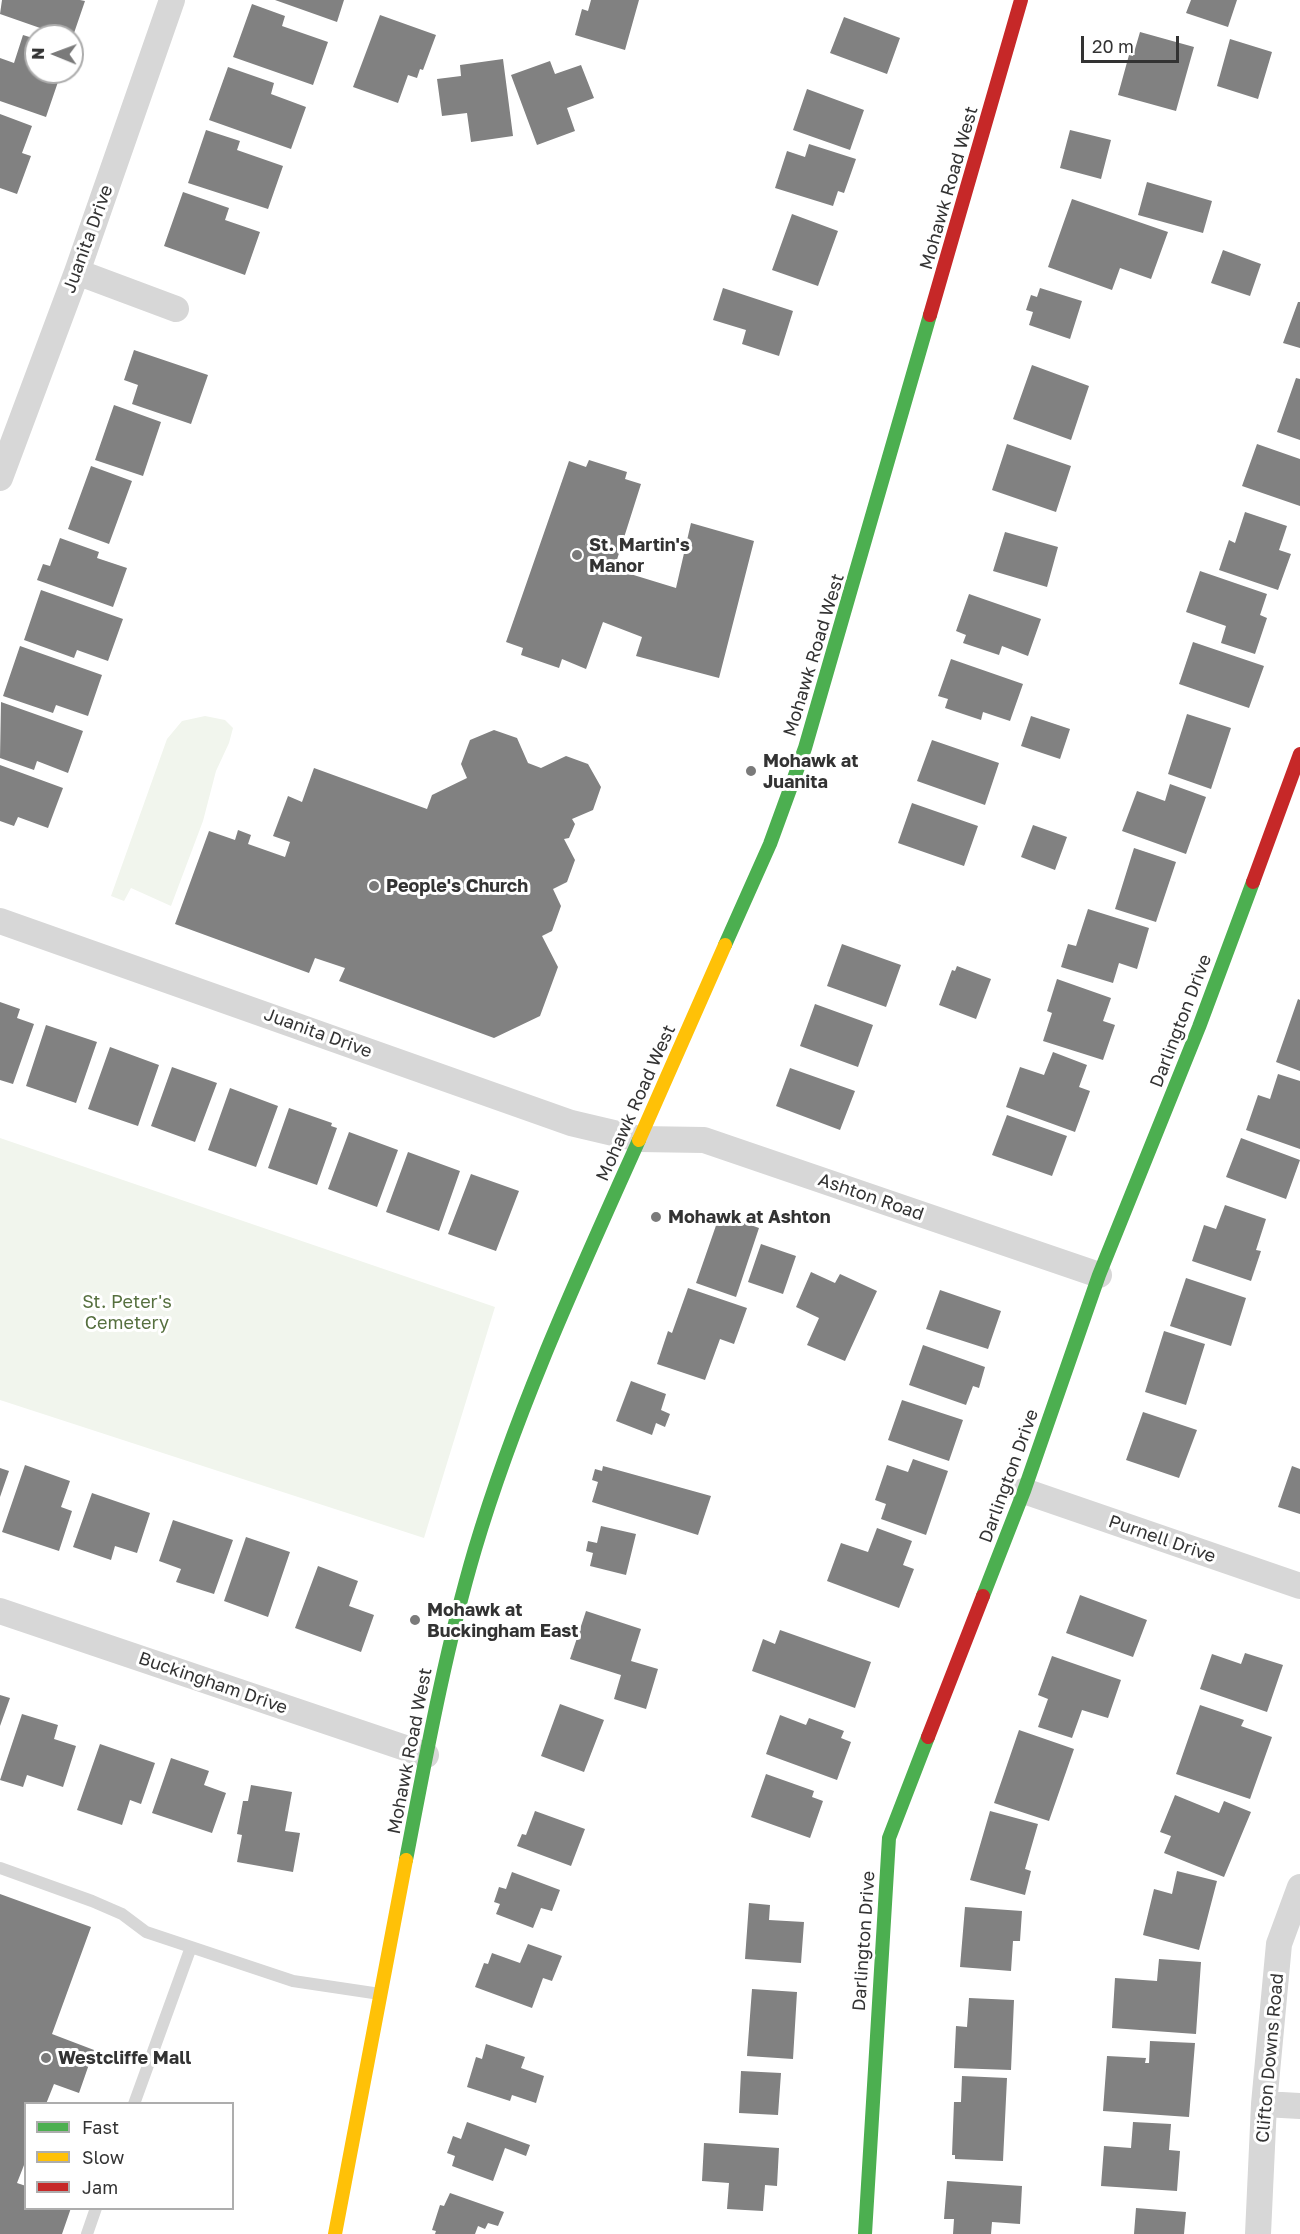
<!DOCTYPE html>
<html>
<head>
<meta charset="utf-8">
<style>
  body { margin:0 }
  #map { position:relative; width:1300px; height:2234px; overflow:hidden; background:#fff; font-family:"Golos Text",sans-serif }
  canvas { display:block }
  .legend { position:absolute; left:24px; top:2102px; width:210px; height:108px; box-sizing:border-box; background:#fff; border:2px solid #adadad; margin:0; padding:8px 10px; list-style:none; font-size:18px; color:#333 }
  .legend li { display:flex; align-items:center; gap:12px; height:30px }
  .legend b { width:30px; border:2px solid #adadad }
  .north { position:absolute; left:24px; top:24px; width:60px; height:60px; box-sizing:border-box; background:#fff; border:2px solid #adadad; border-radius:50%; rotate:271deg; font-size:16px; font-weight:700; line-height:24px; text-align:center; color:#333 }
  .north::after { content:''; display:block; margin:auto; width:21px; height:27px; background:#7a7a7a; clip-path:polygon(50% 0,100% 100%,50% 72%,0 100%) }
  .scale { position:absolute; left:1081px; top:36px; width:98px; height:27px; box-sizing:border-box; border:3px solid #333; border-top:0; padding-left:8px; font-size:18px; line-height:21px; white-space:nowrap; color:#333; -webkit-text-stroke:4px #fff; paint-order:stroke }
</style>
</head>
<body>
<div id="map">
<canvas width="1300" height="2234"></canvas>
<ul class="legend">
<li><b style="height:8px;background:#4caf50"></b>Fast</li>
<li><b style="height:8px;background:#ffc107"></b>Slow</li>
<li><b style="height:8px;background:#c62828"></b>Jam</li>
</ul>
<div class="north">N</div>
<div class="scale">20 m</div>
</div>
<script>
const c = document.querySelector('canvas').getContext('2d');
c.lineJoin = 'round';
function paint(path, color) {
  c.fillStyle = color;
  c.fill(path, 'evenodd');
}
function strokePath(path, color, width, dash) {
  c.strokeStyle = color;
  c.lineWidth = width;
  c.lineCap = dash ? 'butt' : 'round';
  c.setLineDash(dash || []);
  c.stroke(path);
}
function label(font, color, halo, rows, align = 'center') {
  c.font = font + ' "Golos Text",sans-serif';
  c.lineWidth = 6;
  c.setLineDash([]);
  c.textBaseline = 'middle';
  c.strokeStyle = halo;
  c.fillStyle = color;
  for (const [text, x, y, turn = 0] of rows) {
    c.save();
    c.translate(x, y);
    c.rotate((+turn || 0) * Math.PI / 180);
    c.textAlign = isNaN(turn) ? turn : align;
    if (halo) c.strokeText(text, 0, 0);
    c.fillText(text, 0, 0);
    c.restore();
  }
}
const green = new Path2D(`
  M205 716 225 720 233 728 229 743 216 771 203 821 171 906 131 888 124 901 111 896 167 739 182 721Z
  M0 1138 495 1307 424 1538 0 1400Z`);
const building = new Path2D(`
  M2 0H80L85 1 73 36H63L0 14Z
  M275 0H344L337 22Z
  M591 0H639L625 50 575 35 582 9 588 11Z
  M1191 0H1237L1228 27 1186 13Z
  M252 4 285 16 282 26 328 42 313 85 233 57Z
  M380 15 436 35 423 70 420 69 417 78 408 75 398 103 353 87Z
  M844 17 900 38 887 74 830 53Z
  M1140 32 1194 47 1176 111 1118 95 1129 55 1133 56Z
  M23 35 36 39V72H49L48 75 59 79 46 117 0 101V58L14 63Z
  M1230 39 1272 52 1258 99 1217 86Z
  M503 59 513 136 471 142 467 113 442 116 437 79 461 76 460 65Z
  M550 61 555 74 581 65 594 98 567 108 575 131 537 145 511 75Z
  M228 67 274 83 271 94 306 107 291 149 209 120Z
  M807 89 864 110 850 150 793 130Z
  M0 114 32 126 22 153 31 156 17 194 0 188Z
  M206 130 240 141 237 150 283 166 268 209 188 183Z
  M1070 130 1111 140 1101 179 1060 168Z
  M809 144 856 159 844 193 838 191 833 206 775 188 787 151 805 157Z
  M1147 182 1212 201 1203 233 1138 215Z
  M183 192 229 208 225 220 260 232 245 275 164 246Z
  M1072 199 1168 232 1151 279 1120 268 1112 290 1048 267Z
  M792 214 838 231 818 286 772 270Z
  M1223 250 1261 264 1250 296 1211 283Z
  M723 288 793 311 779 356 742 344 746 330 713 320Z
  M1040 288 1082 301 1070 339 1029 325 1033 312 1026 310 1031 295 1037 297Z
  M1298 302H1300V348L1283 343Z
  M134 350 208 375 191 424 132 404 138 385 124 380Z
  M1032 365 1089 386 1071 440 1013 419Z
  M1296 378 1300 379V440L1277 432Z
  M114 405 161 422 143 476 95 460Z
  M1007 444 1071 466 1056 512 992 490Z
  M1257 444 1300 459V506L1242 486Z
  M589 460 627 472 625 479 641 484 614 569 676 588 691 523 754 541 719 678 636 656 642 637 603 622 586 669 562 659 559 668 521 655 523 648 506 642 569 461 586 467Z
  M91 466 132 481 109 544 68 529Z
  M1245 512 1287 526 1279 550 1291 554 1278 590 1219 570 1229 540 1235 543Z
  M1005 532 1058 547 1047 587 993 571Z
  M60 538 99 552 97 558 127 568 113 607 37 580 43 564 50 566Z
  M1200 571 1267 594 1260 615 1267 618 1255 654 1221 643 1226 626 1186 612Z
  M41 590 123 619 108 661 77 650 74 658 24 640Z
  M969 594 1041 619 1028 656 1002 646 999 655 963 643 966 635 956 631Z
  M1193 642 1264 666 1249 708 1179 684Z
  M20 646 102 675 88 716 56 705 53 713 3 696Z
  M951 659 1023 684 1010 721 983 712 981 720 945 708 948 699 938 696Z
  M1 702 83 731 68 773 37 761 34 770 0 758Z
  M1187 714 1231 728 1211 789 1168 774Z
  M1031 716 1070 729 1060 759 1021 746Z
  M494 730 517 738 528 763 541 768 566 756 588 764 601 787 593 810 572 819 575 824 569 838 564 839 575 860 567 882 553 889 561 906 552 931 542 936 558 967 540 1016 494 1038 339 981 345 968 315 958 309 973 175 924 209 831 235 840 238 830 251 835 248 844 285 857 290 842 273 836 288 796 302 802 314 768 427 809 432 795 467 778 461 764 470 740Z
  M932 740 999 763 985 805 917 781Z
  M0 765 63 788 48 828 18 817 14 826 0 821Z
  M1170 784 1206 797 1186 854 1122 831 1137 791 1165 801Z
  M912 803 978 826 964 866 898 843Z
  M1033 825 1067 837 1055 870 1021 857Z
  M1134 848 1176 862 1156 922 1115 909Z
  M1088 909 1149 928 1137 969 1119 963 1113 983 1061 967 1068 944 1076 946Z
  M842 944 901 965 886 1007 827 986Z
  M957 966 991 979 976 1019 939 1005 952 970 955 971Z
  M1057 979 1111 998 1103 1021 1115 1025 1103 1060 1043 1041 1052 1013 1047 1011Z
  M1298 999 1300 1000V1071L1276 1062Z
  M0 1002 20 1009 17 1018 34 1024 13 1084 0 1080Z
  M815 1004 873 1025 858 1067 800 1046Z
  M46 1025 97 1042 76 1103 26 1086Z
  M110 1047 159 1065 138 1126 88 1109Z
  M1053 1052 1087 1065 1079 1087 1090 1091 1075 1132 1006 1107 1020 1067 1044 1075Z
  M172 1067 217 1083 195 1142 151 1126Z
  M790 1068 855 1091 840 1130 776 1106Z
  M1278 1074 1300 1081V1149L1246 1130 1258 1095 1270 1099Z
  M230 1088 278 1106 256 1167 208 1150Z
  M289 1108 332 1123 331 1126 337 1128 317 1185 268 1168Z
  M1007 1115 1067 1136 1052 1176 992 1155Z
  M349 1132 398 1150 377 1207 328 1189Z
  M1241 1138 1300 1160 1286 1199 1226 1177Z
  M408 1152 460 1171 439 1231 386 1212Z
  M471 1174 519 1191 496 1251 448 1234Z
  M1225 1205 1266 1219 1256 1250 1261 1251 1251 1281 1192 1261 1204 1225 1216 1229Z
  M720 1214 759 1228 736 1297 696 1283Z
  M761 1244 796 1256 783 1294 748 1282Z
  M811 1272 835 1283 840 1274 877 1291 845 1361 807 1345 819 1318 796 1307Z
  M1186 1278 1246 1298 1231 1346 1170 1326Z
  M688 1288 747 1308 734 1344 720 1339 705 1380 657 1364 668 1331 672 1333Z
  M940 1290 1001 1311 988 1349 926 1329Z
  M1164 1331 1205 1344 1186 1405 1145 1392Z
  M923 1345 985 1367 979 1388 973 1386 966 1405 909 1385Z
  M631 1381 666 1394 661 1410 670 1414 665 1427 656 1423 652 1435 616 1421Z
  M902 1400 963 1420 949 1461 888 1440Z
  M1143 1412 1197 1430 1179 1478 1126 1460Z
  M913 1459 948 1471 926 1535 881 1519 886 1504 875 1500 887 1465 908 1472Z
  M25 1465 70 1481 61 1507 72 1511 59 1551 2 1532Z
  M603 1466 711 1496 698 1535 592 1502 598 1482 592 1480 595 1469 602 1471Z
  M1292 1466 1300 1469V1514L1278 1507Z
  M0 1468 9 1471 0 1497Z
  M92 1493 150 1513 137 1553 115 1546 111 1560 73 1547Z
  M173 1520 233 1540 214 1594 176 1582 181 1569 159 1561Z
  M601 1526 636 1534 626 1575 590 1566 593 1553 586 1551 588 1541 597 1543Z
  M877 1528 912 1541 903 1565 914 1569 899 1608 827 1581 841 1543 868 1552Z
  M246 1537 290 1552 268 1617 224 1601Z
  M318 1566 358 1581 349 1606 374 1615 361 1652 295 1628Z
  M1080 1595 1147 1620 1133 1657 1066 1633Z
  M586 1611 641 1629 631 1661 658 1669 646 1709 614 1699 621 1675 570 1659Z
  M780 1630 871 1662 855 1708 752 1671 763 1639 775 1644Z
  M1245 1653 1283 1665 1267 1712 1200 1689 1212 1654 1241 1664Z
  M1052 1656 1121 1680 1108 1718 1082 1710 1072 1738 1038 1727 1048 1699 1038 1695Z
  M0 1695 10 1698 0 1726Z
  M560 1704 604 1720 584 1772 541 1756Z
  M1200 1705 1244 1720 1241 1726 1272 1737 1250 1799 1176 1774Z
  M22 1714 58 1725 54 1739 76 1746 63 1787 27 1775 23 1787 0 1780Z
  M780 1715 806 1725 809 1718 844 1731 841 1738 851 1742 837 1780 766 1754Z
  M1019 1730 1074 1749 1049 1821 994 1803Z
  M100 1744 155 1763 141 1804 130 1800 122 1825 77 1810Z
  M171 1758 209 1771 204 1785 226 1793 212 1833 152 1813Z
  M766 1774 814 1791 812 1797 823 1801 810 1838 751 1817Z
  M251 1785 292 1792 285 1831 300 1833 293 1872 237 1862 242 1835 237 1834 243 1801H248Z
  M1175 1795 1219 1813 1224 1801 1251 1812 1224 1877 1164 1853 1171 1836 1160 1832Z
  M535 1811 585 1829 571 1866 517 1846 522 1834 526 1835Z
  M990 1811 1038 1824 1025 1869 1031 1871 1025 1895 970 1880Z
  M1177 1871 1217 1881 1199 1950 1143 1935 1154 1889 1172 1894Z
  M512 1872 560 1890 552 1911 541 1908 533 1928 496 1914 500 1904 494 1902 499 1887 506 1889Z
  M0 1894 91 1927 52 2034 94 2050 79 2093 54 2084 46 2104H26V2160L17 2183 26 2186V2208H71L62 2234H0Z
  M749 1903 770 1905 769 1920 804 1922 801 1963 745 1959Z
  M965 1907 1022 1911 1020 1941H1013L1011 1971 960 1967Z
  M528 1944 562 1956 552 1981 543 1978 532 2008 475 1987 484 1963 488 1964 492 1953 520 1963Z
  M1159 1959 1201 1962 1196 2034 1112 2028 1115 1978 1157 1981Z
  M752 1989 797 1992 793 2059 747 2056Z
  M969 1998 1014 2000 1011 2070 954 2068 956 2026 967 2027Z
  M1150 2041 1195 2043 1189 2117 1103 2111 1107 2056 1146 2058 1145 2063H1149Z
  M486 2044 525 2057 521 2068 544 2076 536 2103 512 2095 510 2101 467 2087 476 2057 482 2059Z
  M741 2071 781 2073 778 2115 739 2113Z
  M962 2076 1007 2078 1003 2161 955 2159V2155H952L954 2102H961Z
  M467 2122 530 2145 526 2156 505 2148 493 2181 452 2166 455 2156 447 2153 453 2136 461 2139Z
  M1133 2122 1171 2124 1169 2150 1180 2151 1177 2191 1101 2186 1104 2146 1131 2148Z
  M704 2143 779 2148 777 2186 765 2185 763 2211 727 2209 729 2183 702 2181Z
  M947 2181 1022 2186 1020 2224 992 2222 991 2234H953L954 2219H944Z
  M450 2193 504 2212 498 2226 488 2223 485 2229 478 2226 475 2234H435L436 2231 432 2230 440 2205 444 2206Z
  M1136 2208 1186 2212 1184 2234H1134Z`);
const lane = new Path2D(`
  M0 1868 92 1901 122 1914 146 1932 293 1981 380 1994
  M134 2104 191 1947
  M87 2234 96 2208`);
const street = new Path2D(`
  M77 272 176 309
  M0 478 77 272 172 0
  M0 921 571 1123 639 1139 704 1140 1099 1275
  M1024 1491 1300 1586
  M0 1611 426 1755
  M1264 2104 1300 2106
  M1258 2234 1264 2104 1279 1944 1300 1887`);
const fast = new Path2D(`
  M725 945 770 844 805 748 930 315
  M983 1596 1024 1491 1099 1275 1199 1027 1253 882
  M406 1860C426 1756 445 1651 475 1549 517 1408 579 1274 639 1140
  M865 2234 889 1838 928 1737`);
const slow = new Path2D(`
  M639 1140 725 945
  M335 2234 406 1860`);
const jam = new Path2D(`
  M930 315 1021 0
  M1253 882 1300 754
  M928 1737 983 1596`);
const markers = [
  [577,555,6,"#7a7a7a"],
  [751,771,6,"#7a7a7a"],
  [374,886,6,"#7a7a7a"],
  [656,1217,6,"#7a7a7a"],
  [415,1620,6,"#7a7a7a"],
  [46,2058,6,"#7a7a7a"]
];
const streetNames = [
  ["Mohawk Road West",949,188,-74],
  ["Juanita Drive",88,239,-70],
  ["Mohawk Road West",814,655,-73],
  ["Darlington Drive",1181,1021,-69],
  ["Juanita Drive",318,1033,20],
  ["Mohawk Road West",636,1103,-66],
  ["Ashton Road",871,1197,19],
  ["Darlington Drive",1009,1476,-70],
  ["Purnell Drive",1162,1539,19],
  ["Buckingham Drive",213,1683,19],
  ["Mohawk Road West",410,1751,-79],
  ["Darlington Drive",864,1941,-86],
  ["Clifton Downs Road",1270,2058,-85]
];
const poiNames = [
  ["St. Martin's",589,545],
  ["Manor",589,566],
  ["Mohawk at",763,761],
  ["Juanita",763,782],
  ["People's Church",386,886],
  ["Mohawk at Ashton",668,1217],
  ["Mohawk at",427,1610],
  ["Buckingham East",427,1631],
  ["Westcliffe Mall",58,2058]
];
const parkNames = [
  ["St. Peter's",127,1302],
  ["Cemetery",127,1323]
];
paint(green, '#f1f5ed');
paint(building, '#818181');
strokePath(lane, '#d7d7d7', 12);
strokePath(street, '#d7d7d7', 26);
strokePath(fast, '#4caf50', 14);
strokePath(slow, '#ffc107', 14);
strokePath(jam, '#c62828', 14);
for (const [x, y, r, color] of markers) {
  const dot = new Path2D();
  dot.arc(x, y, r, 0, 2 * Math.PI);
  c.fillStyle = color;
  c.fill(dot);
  strokePath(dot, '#fff', 2);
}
label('18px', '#333', '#fff', streetNames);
label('bold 18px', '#333', '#fff', poiNames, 'left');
label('18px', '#56703f', '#fff', parkNames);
</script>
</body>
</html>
